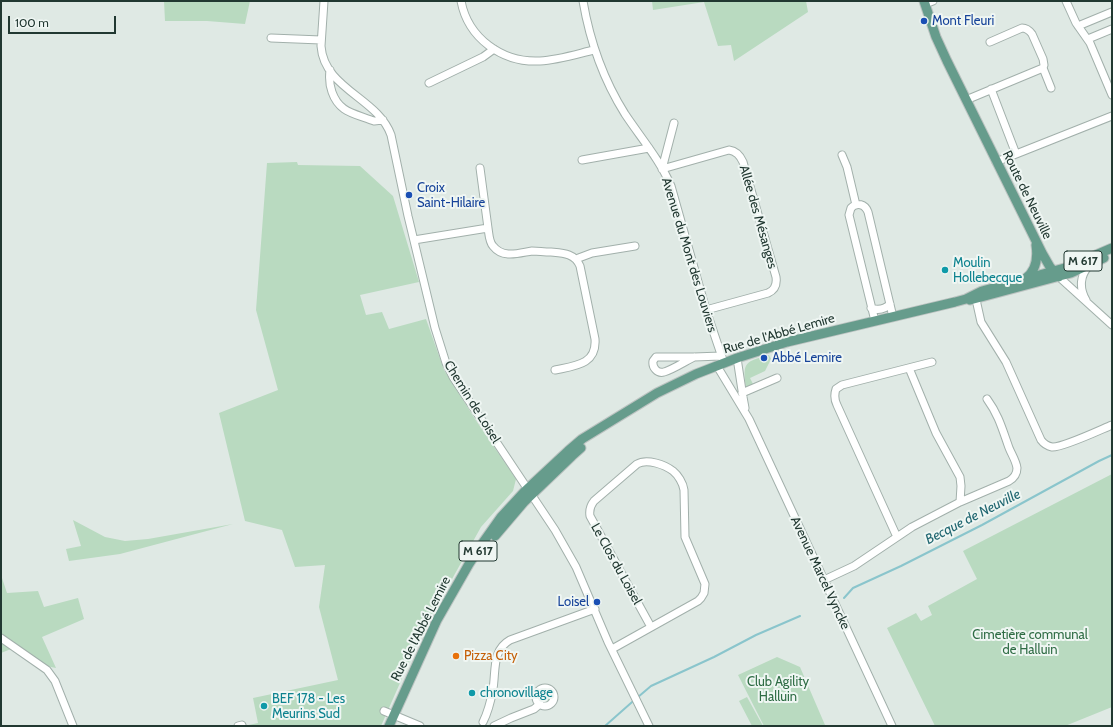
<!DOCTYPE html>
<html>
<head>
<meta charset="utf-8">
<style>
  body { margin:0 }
  #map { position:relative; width:1113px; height:727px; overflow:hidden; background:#dfe9e4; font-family:Cabin,sans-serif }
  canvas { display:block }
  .frame { position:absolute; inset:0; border:2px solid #213831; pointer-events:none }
  .scale { position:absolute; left:8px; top:16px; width:108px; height:18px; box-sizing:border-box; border:2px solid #213831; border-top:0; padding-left:5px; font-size:12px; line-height:14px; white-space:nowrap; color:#213831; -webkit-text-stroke:3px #eff6f3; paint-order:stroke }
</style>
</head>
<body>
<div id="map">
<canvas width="1113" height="727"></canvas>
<div class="frame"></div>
<div class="scale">100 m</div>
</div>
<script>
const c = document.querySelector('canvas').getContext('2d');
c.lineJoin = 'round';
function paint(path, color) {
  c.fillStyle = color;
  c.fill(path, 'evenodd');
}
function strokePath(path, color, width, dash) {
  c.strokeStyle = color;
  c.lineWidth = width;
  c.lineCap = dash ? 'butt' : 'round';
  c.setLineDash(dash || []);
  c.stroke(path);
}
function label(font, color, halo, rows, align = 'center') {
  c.font = font + ' Cabin,sans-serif';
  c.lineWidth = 4;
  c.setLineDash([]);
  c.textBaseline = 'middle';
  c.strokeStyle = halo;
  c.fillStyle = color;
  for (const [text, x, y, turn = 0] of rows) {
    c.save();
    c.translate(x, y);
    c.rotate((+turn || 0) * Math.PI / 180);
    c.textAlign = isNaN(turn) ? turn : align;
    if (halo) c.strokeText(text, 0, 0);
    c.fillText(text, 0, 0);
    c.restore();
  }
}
const green = new Path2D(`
  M164 1H250L245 24 207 21H165Z
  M652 1H806L808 12 734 61 731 45 718 46 704 2 653 10Z
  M297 162 298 165 360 166 393 196 419 282 360 295 366 315 382 312 389 329 426 319 444 370 475 419 516 479 513 491 481 527 422 633 381 726H244L258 723 253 698 338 680 319 607 325 565 295 567 282 530 245 521 219 413 278 390 256 310 267 163Z
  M769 355 771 359 765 371 750 378 753 384 746 387C742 361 746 362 769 355Z
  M1112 474V707L1065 726H935L887 628 916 613 921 621 932 615 928 606 977 579 963 551Z
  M73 520 105 537 125 541 148 539 233 524 120 554 69 561 66 549 81 546Z
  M1 575 7 593 38 591 44 607 78 598 84 619 42 637 56 668 46 666 16 647 1 653Z
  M777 657 800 667 825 725 822 726H764L738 675Z
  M540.5 697a5.5 5.5 0 1 1 11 0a5.5 5.5 0 1 1-11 0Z
  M747 697 763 726H752L739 701Z`);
const stream = new Path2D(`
  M844 598 853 588 901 566 982 525 1099 461 1112 455
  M605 726 631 703 651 686 714 657 756 635 800 616`);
const minor = new Path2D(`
  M324 1 321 46C324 89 378 98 391 135L408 216 435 328 446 363 453 377 555 530 576 567 608 642 649 726
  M461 1C468 38 502 63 540 61 558 60 577 54 594 50
  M583 1C590 42 603 79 625 114 641 138 660 160 671 186L706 310 724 363
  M1066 1 1076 23 1090 43 1112 95
  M925 4 933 1
  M1078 26 1112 12
  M271 38 321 40
  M1088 39 1112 29
  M990 42 1022 28C1026 28 1029 30 1032 34L1043 59 1044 65 1043 68 1051 88
  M330 70C329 78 329 84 332 92 339 112 353 113 371 120L374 121 383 120
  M429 83 483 57 494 49
  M991 89 1016 154
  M966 100 1043 68
  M842 155 847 167 856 205
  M582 160 649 148
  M996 162 1112 116
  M480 168 488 228
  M662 169 729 150C736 151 740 155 743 162L776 277C777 284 775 290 768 293L706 310
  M662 169 674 123
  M414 240 488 228C489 234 489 242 493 246 503 259 519 253 532 251 538 251 544 252 551 252 562 253 575 253 580 266L595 339C597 365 574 366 555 370
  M576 259 592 253 635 246
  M1059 277 1112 325
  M975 295 981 322 1006 362 1041 440C1044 444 1047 446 1052 447 1062 448 1100 430 1112 425
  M1086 300C1079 288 1080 275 1089 266
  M871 308C879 311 885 309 890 304
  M875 321 849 215 851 208C857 202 865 204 868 212L893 317
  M694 357C686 361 672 370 664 372 657 374 652 367 653 361L656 357H694L721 356
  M737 358 743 397 745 408
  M717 366 749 419 892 726
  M742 393 777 378
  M960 502 1009 481C1014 478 1017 474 1017 468 1016 460 1010 452 1008 445 1002 428 998 414 987 399
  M897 537 837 405C834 399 834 395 836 389L842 385 932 362
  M824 580 854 566 912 527 960 502 961 486 960 477 936 433 909 368
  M1 638 47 670 55 681 73 726
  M612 649 698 601 701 598 704 593 705 584 685 537 684 490C683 483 678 475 673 471 665 465 647 458 637 464L594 501C590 506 589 510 590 516L651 627
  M536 697a9 9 0 1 1 18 0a9 9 0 1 1-18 0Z
  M384 711 420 726
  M483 722C488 712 491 700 493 689 496 670 492 650 510 640L595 609
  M238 726 242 725
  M494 726 511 718 534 709 540 704`);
const major = new Path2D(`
  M924 1 936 37 947 61 1042 253 1050 267 1059 277
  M1025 279C1036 271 1038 258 1036 245
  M970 300 1071 273 1104 258
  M495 536 524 502 572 456 581 448
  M389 726 437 620 469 564 484 541 501 517 525 491 568 451 582 439 657 393 696 374 737 358 787 342 955 302 966 299 982 291 1068 267 1112 248`);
const markers = [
  [924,21,4,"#1a4fb4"],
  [409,195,4,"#1a4fb4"],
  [945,270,4,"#0f9aa8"],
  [764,358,4,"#1a4fb4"],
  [597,602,4,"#1a4fb4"],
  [456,656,4,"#e8710a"],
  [472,693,4,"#0f9aa8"],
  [264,706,4,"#0f9aa8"]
];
const shields = [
  [1083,261,38],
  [478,551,38]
];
const shieldNames = [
  ["M 617",1083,261],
  ["M 617",478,551]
];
const transitNames = [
  ["Mont Fleuri",932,21],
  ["Croix",417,188],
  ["Saint-Hilaire",417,203],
  ["Abbé Lemire",772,358],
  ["Loisel",589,602,"right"]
];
const streetNames = [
  ["Route de Neuville",1027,195,64],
  ["Allée des Mésanges",758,217,74],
  ["Avenue du Mont des Louviers",689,255,73],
  ["Rue de l'Abbé Lemire",779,334,-16],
  ["Chemin de Loisel",472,402,58],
  ["Le Clos du Loisel",616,564,61],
  ["Avenue Marcel Vyncke",820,573,65],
  ["Rue de l'Abbé Lemire",421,629,-63]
];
const cultureNames = [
  ["Moulin",953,263],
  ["Hollebecque",953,278],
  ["chronovillage",480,693],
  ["BEF 178 - Les",272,699],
  ["Meurins Sud",272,714]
];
const parkNames = [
  ["Cimetière communal",1030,635],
  ["de Halluin",1030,650],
  ["Club Agility",778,682],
  ["Halluin",778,697]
];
const foodNames = [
  ["Pizza City",464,656]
];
const waterNames = [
  ["Becque de Neuville",973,517,-27]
];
paint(green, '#b9dac0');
strokePath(stream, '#8ac5cc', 2);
strokePath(minor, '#a2b0ab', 9);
strokePath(major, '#bcc3c1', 11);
strokePath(minor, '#fff', 7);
strokePath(major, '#669c8c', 9);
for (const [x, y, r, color] of markers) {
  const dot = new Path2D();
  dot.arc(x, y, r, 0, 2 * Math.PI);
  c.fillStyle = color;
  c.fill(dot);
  strokePath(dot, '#eff6f3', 1.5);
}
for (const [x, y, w] of shields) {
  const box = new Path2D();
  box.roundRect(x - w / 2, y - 10, w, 20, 3);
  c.fillStyle = '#eff6f3';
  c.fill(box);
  strokePath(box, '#213831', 1);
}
label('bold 12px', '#213831', null, shieldNames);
label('13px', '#164399', '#eff6f3', transitNames, 'left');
label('13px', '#213831', '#eff6f3', streetNames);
label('13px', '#0d838f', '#eff6f3', cultureNames, 'left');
label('13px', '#2e6c44', '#eff6f3', parkNames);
label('13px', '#c56008', '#eff6f3', foodNames, 'left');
label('italic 14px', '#206670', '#eff6f3', waterNames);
</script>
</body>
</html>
